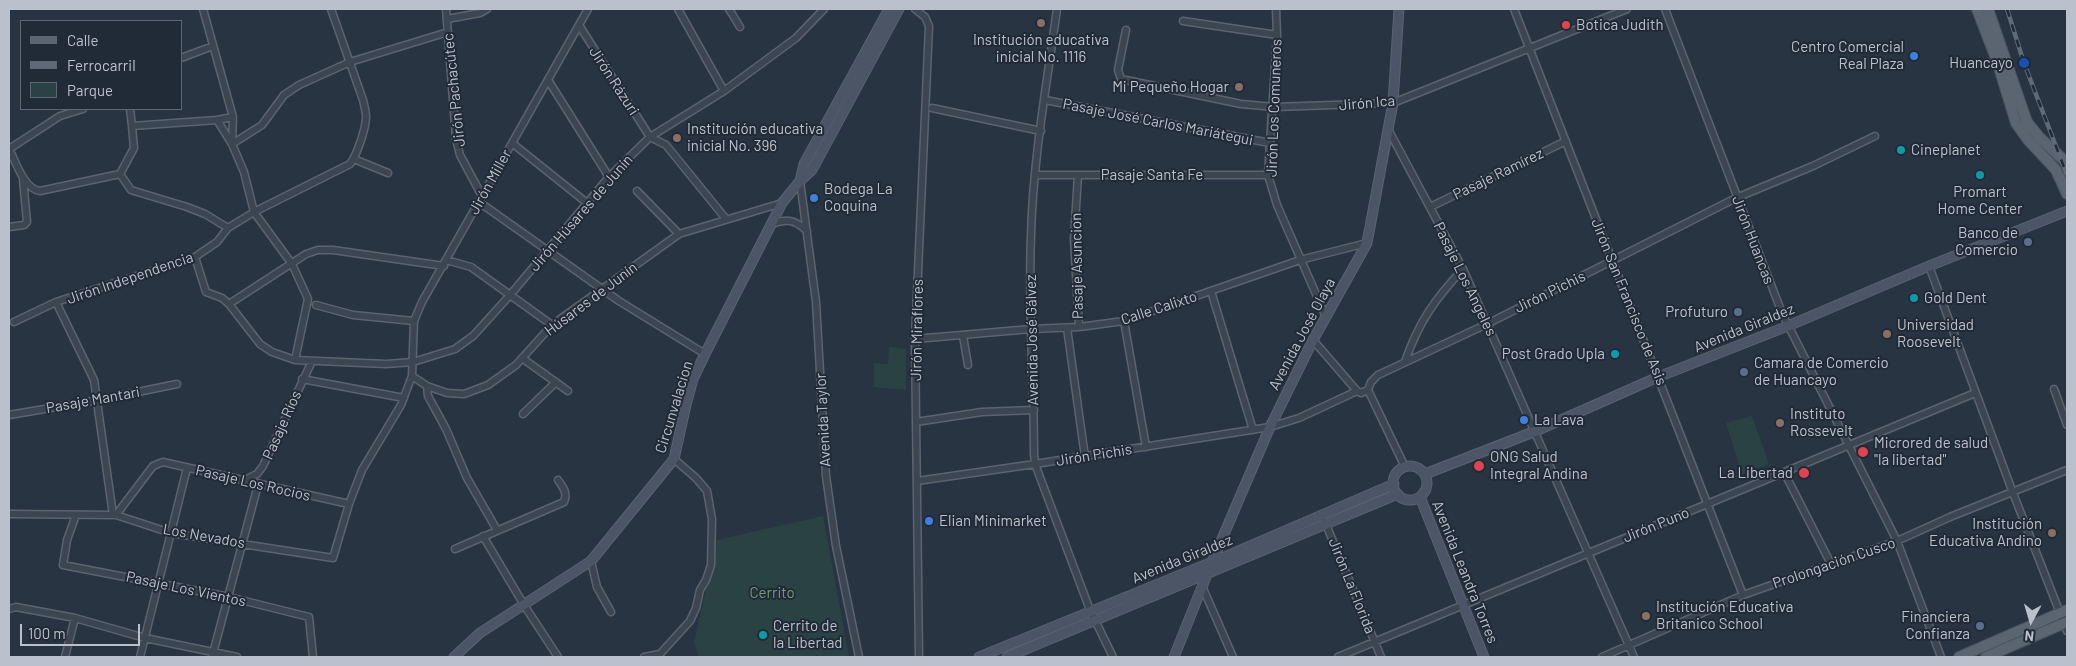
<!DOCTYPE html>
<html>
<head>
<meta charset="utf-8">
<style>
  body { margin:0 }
  #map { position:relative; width:2076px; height:666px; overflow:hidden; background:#283442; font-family:Barlow,sans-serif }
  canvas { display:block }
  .frame { position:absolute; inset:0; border:10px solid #bac1cc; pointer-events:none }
  .legend { position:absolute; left:20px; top:20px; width:162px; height:90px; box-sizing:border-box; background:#212a37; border:1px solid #5e6673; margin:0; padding:6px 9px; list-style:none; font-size:15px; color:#bac1cc }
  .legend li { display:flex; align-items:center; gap:10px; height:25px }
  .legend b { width:25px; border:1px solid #5e6673 }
  .north { position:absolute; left:2006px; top:596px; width:50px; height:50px; -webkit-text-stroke:4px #212a37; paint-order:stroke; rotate:186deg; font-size:14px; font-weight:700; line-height:20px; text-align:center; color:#bac1cc }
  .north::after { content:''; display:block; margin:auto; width:18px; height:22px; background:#bac1cc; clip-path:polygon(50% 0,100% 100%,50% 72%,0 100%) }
  .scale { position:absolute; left:20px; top:624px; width:120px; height:22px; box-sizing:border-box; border:2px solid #bac1cc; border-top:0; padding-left:6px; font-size:15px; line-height:18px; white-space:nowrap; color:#bac1cc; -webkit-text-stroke:4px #212a37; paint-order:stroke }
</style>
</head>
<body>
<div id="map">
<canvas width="2076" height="666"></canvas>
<div class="frame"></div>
<ul class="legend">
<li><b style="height:6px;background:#5b6572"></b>Calle</li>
<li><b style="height:6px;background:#5f6a79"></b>Ferrocarril</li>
<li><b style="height:14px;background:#2b4244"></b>Parque</li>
</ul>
<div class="north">N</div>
<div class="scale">100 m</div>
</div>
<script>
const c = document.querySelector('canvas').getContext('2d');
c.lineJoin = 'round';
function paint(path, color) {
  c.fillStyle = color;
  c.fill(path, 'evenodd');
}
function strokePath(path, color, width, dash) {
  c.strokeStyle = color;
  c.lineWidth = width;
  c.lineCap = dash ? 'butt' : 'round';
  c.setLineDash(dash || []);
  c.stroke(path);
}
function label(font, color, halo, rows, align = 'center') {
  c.font = font + ' Barlow,sans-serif';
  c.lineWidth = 4;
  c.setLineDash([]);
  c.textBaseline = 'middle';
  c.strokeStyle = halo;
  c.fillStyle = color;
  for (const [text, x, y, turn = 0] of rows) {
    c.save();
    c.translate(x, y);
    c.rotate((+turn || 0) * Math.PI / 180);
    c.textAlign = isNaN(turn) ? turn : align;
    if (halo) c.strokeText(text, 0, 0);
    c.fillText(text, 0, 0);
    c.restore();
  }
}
const green = new Path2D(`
  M889 347 906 349V390L874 387V363L888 364Z
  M1752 416 1769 464 1742 474 1726 423Z
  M823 516 849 657H699L694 643 717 540Z`);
const street = new Path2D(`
  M203 9 233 117 232 144 244 172 254 212 292 264 308 299 295 360
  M446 9 456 139 460 155 482 196
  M678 9 724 91
  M729 9 740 27
  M915 9 925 17 929 26 915 339 919 657
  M1057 9C1047 83 1033 159 1031 235 1028 308 1034 381 1034 454L1035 464 1090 610 1113 657
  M1276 9 1277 35 1268 175 1277 205 1326 317
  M1514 9 1743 595
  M1665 9 1782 313 1897 541 1941 657
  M447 19 480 13 487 9
  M1183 21 1277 35
  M579 25 650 137 666 145 726 219
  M1126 30 1118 70 1121 79 1241 104 1274 107 1393 103 1627 9
  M181 58 213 46
  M548 80 609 177
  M1045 100 1270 143
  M932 108 1041 131
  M130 109 132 126 217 120 233 117
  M217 120 232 144 262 125 284 95 299 85 350 62 448 32
  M1388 129 1463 269 1634 657
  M512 143 587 203
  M9 149C16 162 24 189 40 191L120 174 131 190 187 207 205 214 228 228
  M9 149 60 116 83 109
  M354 159 388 173
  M120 174 134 148 132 126
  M1036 175H1268
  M1078 175 1074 239 1079 327
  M800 181 816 302 826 476 836 546 859 657
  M637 191 679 234
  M479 202 619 301 705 354
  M1430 207 1566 141
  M772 224C787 218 795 220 807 231
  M9 227 24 225 27 222 23 179
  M195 257 206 292 222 298 229 304 260 344 272 352 295 360 386 364 413 362 455 349 473 336 511 294 609 177 650 137 724 91 796 38 824 9
  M446 260 471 267 552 325
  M1929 266 2013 493 2067 631
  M1211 291 1253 430
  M56 302 94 380 113 515
  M229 304 306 254 318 250H333L444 266
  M316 305 353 315 414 321
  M1124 321 1146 447
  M14 322 56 302 195 257 217 242 228 228 254 212 350 164C357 155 366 128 366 117 366 111 364 105 363 100L331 9
  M1067 328 1085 457
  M963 336 968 365
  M915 339 1031 329 1079 327 1124 321 1300 260 1367 243
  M1313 340 1357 391 1361 393 1368 390
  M522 358 568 391
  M1405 362C1418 323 1435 299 1463 269
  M412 376 427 386 447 393 464 394 488 385 516 365 552 325 679 234 782 203
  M302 379 404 398
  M427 386 428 396 446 429 467 478 497 530
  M2054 389 2067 425
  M1368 390 1371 382 1378 375 1487 324 1736 198 1813 166 1875 136
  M1368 390 1405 467
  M523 414 556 382
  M9 415 98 400 177 384
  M916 422 982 412 1034 410
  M1784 472 1831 564
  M243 481 257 474 263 466 312 361
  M917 481 1035 464 1270 427 1299 418 1357 391
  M9 514 116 515 171 533 333 558 349 504 362 470 401 405 412 376 414 321 422 302 588 9
  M76 515 67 540 63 565 229 597 309 617 313 657
  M116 515 153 466 163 462 349 504
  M1325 522 1381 657
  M483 536 524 605 558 657
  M455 549 564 502C568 493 563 487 558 480
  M591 561 597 587 611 612
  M1202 586 1233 657
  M9 609 16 607 75 618 145 638 237 657
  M65 657 75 618
  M140 657 187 468
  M212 657 258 485
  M644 657 660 654 690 621 696 608 700 590 706 580 711 565 712 519 707 491 696 478 674 459
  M1338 657 1975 393
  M1602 657 1743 595 1897 541 1950 517 2067 470`);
const secondary = new Path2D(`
  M800 181 804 164 889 9
  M1393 483a17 17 0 1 1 34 0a17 17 0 1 1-34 0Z
  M1425 474 1536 431 1658 377 1788 326 1929 266 2067 211
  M1420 497 1484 657
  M454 657 480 633 591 561 674 459 686 405 693 379 705 354 782 203 800 181 812 170 899 9
  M979 657 1222 558 1394 484
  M1007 657 1398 494
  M1174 657 1212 562 1270 427 1313 340 1367 243 1393 103 1399 9`);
const primary = new Path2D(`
  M1977 9 1997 61 2016 123 2028 140 2056 170 2067 194
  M1988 9 2027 122 2040 138 2067 163
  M1959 657 2067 610
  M1986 657 2067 622`);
const rail = new Path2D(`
  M2007 9 2024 63 2067 175`);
const markers = [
  [1041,23,5,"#8d6e63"],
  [1566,25,5,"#e0444e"],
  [1914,56,5,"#3f7fe0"],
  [2024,63,6,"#1a4fb4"],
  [1239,87,5,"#8d6e63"],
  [677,138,5,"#8d6e63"],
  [1901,150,5,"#0f9aa8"],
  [1980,175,5,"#0f9aa8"],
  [814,198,5,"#3f7fe0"],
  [2028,242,5,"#5c6f8a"],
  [1914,298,5,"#0f9aa8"],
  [1738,312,5,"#5c6f8a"],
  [1887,334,5,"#8d6e63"],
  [1615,354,5,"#0f9aa8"],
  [1744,372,5,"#5c6f8a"],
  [1524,420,5,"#3f7fe0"],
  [1780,423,5,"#8d6e63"],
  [1863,452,6,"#e0444e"],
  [1479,466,6,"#e0444e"],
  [1804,473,6,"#e0444e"],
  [929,521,5,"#3f7fe0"],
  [2052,533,5,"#8d6e63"],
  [1646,616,5,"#8d6e63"],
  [1980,626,5,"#5c6f8a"],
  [763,635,5,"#0f9aa8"]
];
const poiNames = [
  ["Botica Judith",1576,25],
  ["Institución educativa",1041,40,"center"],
  ["inicial No. 1116",1041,57,"center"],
  ["Centro Comercial",1904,47,"right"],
  ["Real Plaza",1904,64,"right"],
  ["Huancayo",2013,63,"right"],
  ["Mi Pequeño Hogar",1229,87,"right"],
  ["Institución educativa",687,129],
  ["inicial No. 396",687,146],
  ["Cineplanet",1911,150],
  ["Bodega La",824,189],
  ["Coquina",824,206],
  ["Promart",1980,192,"center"],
  ["Home Center",1980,209,"center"],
  ["Banco de",2018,233,"right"],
  ["Comercio",2018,250,"right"],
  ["Gold Dent",1924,298],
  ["Profuturo",1728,312,"right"],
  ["Universidad",1897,325],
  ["Roosevelt",1897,342],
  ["Post Grado Upla",1605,354,"right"],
  ["Camara de Comercio",1754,363],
  ["de Huancayo",1754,380],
  ["Instituto",1790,414],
  ["Rossevelt",1790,431],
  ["La Lava",1534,420],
  ["Microred de salud",1874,443],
  ["\"la libertad\"",1874,460],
  ["ONG Salud",1490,457],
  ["Integral Andina",1490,474],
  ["La Libertad",1793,473,"right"],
  ["Elian Minimarket",939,521],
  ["Institución",2042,524,"right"],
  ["Educativa Andino",2042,541,"right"],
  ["Institución Educativa",1656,607],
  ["Britanico School",1656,624],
  ["Financiera",1970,617,"right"],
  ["Confianza",1970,634,"right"],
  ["Cerrito de",773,626],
  ["la Libertad",773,643]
];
const streetNames = [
  ["Jirón Rázuri",614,81,57],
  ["Jirón Pachacútec",454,90,-96],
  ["Jirón Ica",1367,103,-5],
  ["Jirón Los Comuneros",1274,108,-88],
  ["Pasaje José Carlos Mariátegui",1158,122,11],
  ["Pasaje Ramírez",1498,174,-26],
  ["Pasaje Santa Fe",1152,175],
  ["Jirón Miller",490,182,-61],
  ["Jirón Húsares de Junín",581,213,-49],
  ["Jirón Huancas",1753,240,69],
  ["Pasaje Asuncion",1077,266,-91],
  ["Jirón Independencia",130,278,-19],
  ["Pasaje Los Angeles",1465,279,64],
  ["Jirón Pichis",1550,292,-26],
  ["Húsares de Junín",591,299,-37],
  ["Jirón San Francisco de Asis",1629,302,68],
  ["Calle Calixto",1159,308,-18],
  ["Avenida Giraldez",1744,328,-22],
  ["Jirón Miraflores",917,330,-89],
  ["Avenida José Olaya",1302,334,-62],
  ["Avenida José Gálvez",1032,340,-91],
  ["Pasaje Mantari",93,400,-10],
  ["Circunvalacion",674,407,-73],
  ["Avenida Taylor",823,420,-93],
  ["Pasaje Ríos",282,425,-66],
  ["Jirón Pichis",1094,455,-9],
  ["Pasaje Los Rocios",253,483,13],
  ["Jirón Puno",1656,525,-22],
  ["Los Nevados",204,536,10],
  ["Avenida Giraldez",1182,559,-22],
  ["Prolongación Cusco",1834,563,-19],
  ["Avenida Leandra Torres",1465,572,68],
  ["Jirón La Florida",1352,586,68],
  ["Pasaje Los Vientos",186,589,12]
];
const parkNames = [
  ["Cerrito",772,593]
];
paint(green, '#2b4244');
strokePath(street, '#5b636f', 9);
strokePath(secondary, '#5b636f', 11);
strokePath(primary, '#49515e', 12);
strokePath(street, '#3c4652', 6);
strokePath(secondary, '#4b5565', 9);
strokePath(primary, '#5b6572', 10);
strokePath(rail, '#5f6a79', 4.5);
strokePath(rail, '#212a37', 2.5, [8]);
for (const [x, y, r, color] of markers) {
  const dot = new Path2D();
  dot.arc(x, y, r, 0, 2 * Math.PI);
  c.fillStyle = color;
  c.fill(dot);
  strokePath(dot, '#212a37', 2);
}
label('15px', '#bac1cc', '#212a37', poiNames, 'left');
label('15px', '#bac1cc', '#212a37', streetNames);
label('15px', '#729c7b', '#212a37', parkNames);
</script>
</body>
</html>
